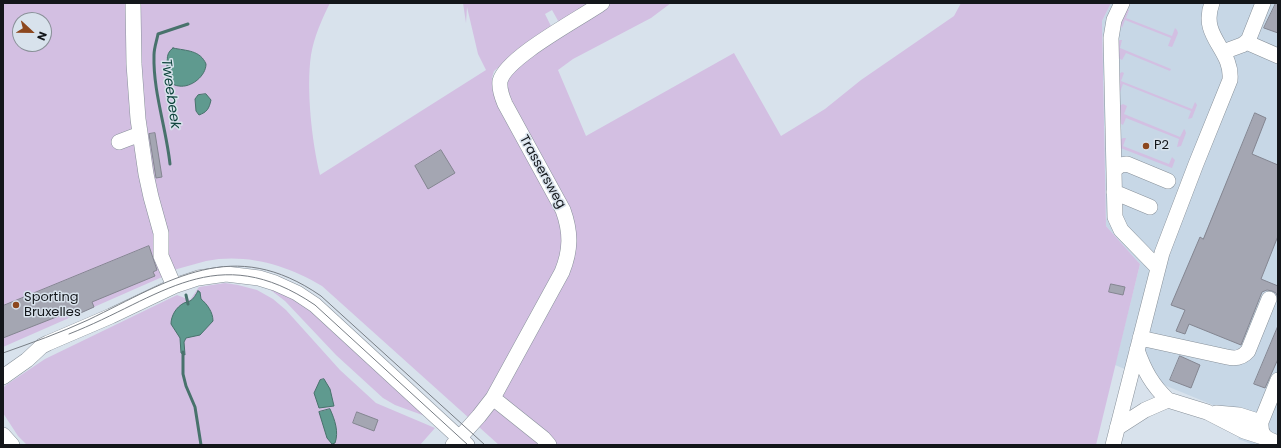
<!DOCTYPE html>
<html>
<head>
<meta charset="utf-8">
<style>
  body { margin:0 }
  #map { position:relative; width:1281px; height:448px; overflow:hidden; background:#d8e2ec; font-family:Poppins,sans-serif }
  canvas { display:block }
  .frame { position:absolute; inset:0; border:4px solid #13161a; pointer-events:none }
  .north { position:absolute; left:12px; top:12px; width:40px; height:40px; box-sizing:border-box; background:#d8e2ec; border:1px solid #899098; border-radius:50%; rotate:112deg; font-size:11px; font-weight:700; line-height:16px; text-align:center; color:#13161a }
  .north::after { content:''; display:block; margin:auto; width:14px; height:18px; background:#8c471e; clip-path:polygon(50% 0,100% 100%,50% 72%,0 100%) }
</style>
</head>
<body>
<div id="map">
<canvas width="1281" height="448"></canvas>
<div class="frame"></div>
<div class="north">N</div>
</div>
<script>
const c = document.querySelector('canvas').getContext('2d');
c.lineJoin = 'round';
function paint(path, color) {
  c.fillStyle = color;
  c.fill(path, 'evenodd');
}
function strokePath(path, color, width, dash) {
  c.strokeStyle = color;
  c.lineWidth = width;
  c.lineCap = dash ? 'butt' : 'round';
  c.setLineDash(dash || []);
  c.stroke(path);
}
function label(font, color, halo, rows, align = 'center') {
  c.font = font + ' Poppins,sans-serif';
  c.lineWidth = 3;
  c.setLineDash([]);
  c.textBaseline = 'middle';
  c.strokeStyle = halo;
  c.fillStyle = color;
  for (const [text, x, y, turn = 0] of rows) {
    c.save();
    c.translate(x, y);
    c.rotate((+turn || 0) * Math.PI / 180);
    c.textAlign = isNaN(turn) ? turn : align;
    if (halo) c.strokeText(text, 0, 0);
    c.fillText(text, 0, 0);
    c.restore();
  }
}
const built = new Path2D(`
  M1111 3H1278V445H1254L1238 439 1240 435V411L1213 405 1115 365 1140 264 1106 226 1102 21Z`);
const green = new Path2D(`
  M3 3H330C322 19 314 37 311 55 306 89 312 142 320 175L486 70 478 54 467 7 466 23 463 3H671L651 18 573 59 558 70 586 136 734 53 781 136 825 109 861 80 954 16 961 3H1111L1102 21 1106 226 1140 264 1096 445H499L322 286C287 265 246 253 206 261 194 264 182 268 170 271L169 274 3 347ZM552 10 561 26 509 75 506 84 494 85 492 78 494 71 551 26 545 14ZM20 20H44V44H20ZM166 58 205 70 195 82 165 74 168 66Z
  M1126 10H1129L1126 18 1172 36 1175 28 1177 30 1178 33 1173 45 1172 47 1168 46 1171 38 1125 20 1122 28 1118 21Z
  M1120 40H1122L1120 48 1171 69 1170 71 1126 53 1122 60 1119 58 1118 41Z
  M1122 72 1124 73 1121 81 1192 109 1195 102 1197 105 1192 118 1188 119 1191 111 1123 84 1120 92 1119 91V74Z
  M1123 104 1127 106 1124 114 1180 137 1184 129 1185 130 1186 133 1181 146 1177 147 1179 139 1126 118 1123 125 1118 122 1119 106Z
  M1123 138H1126L1123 146 1169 164 1172 157 1175 160 1172 168 1118 147 1120 140Z
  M225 283 238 285 257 290 273 299 286 310 340 370 376 403 435 428 420 445H27L18 436 3 413V388L6 385 45 359 177 295 190 300 199 287Z
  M268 288 302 299 425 416 395 405 383 398 336 355 285 301Z`);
const water = new Path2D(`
  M173 48C187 51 200 50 206 64 206 76 191 88 179 86 176 86 173 84 170 83L165 74C170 64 163 55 173 48Z
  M206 94 211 100C209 109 207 112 199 115L196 111 195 99 198 95Z
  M198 291 200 292 201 299C207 304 213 312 213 321L200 335 186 338 184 342 185 355 181 353 180 338 171 324C171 316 176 307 184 303 186 302 188 302 190 301 194 299 196 294 198 291Z
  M324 379 330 389 334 406 319 408 314 393 320 380Z
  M330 409C335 420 339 432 335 443L332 444 327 438 319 412Z`);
const stream = new Path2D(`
  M170 164C166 127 153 92 154 55 154 48 157 40 158 34L188 24
  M186 295 188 304
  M183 352V374L186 386 195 407 201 445`);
const building = new Path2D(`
  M1276 3H1278V33L1264 28Z
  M1255 113 1266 118 1252 154 1278 165V236L1261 279 1278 286V298L1276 293 1272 291 1267 290 1262 292 1241 345 1189 324 1185 334 1176 331 1185 310 1171 305 1200 237 1203 239Z
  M155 133 162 177 156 178 149 134Z
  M441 150 455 173 428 189 415 166Z
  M149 246 157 270 153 272 155 276 92 302 94 307 76 315 74 310 3 338V306Z
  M1111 284 1125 287 1123 295 1109 292Z
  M1278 326V359L1265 388 1254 384Z
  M1180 356 1200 365 1191 388 1170 380Z
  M357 412 378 420 374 431 353 423Z`);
const minor = new Path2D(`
  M133 3 134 64 138 119 146 174 151 197 161 233V256L174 286
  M1122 3 1114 20 1111 38 1115 217 1121 230 1158 268
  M1246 42 1278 56
  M1223 52 1242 45 1248 41 1263 3
  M119 142 140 134
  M1114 170 1121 165 1127 164 1168 181
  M1114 192 1150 207
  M1140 338 1227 357C1236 359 1242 358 1248 351L1269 299
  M3 377 27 360 42 346 48 343 111 316 174 286 198 278 226 274 259 278 275 283 297 293 315 305 467 445
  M1278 380 1261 422C1260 436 1266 439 1278 443
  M493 398 543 438 549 445
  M1168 400 1207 412 1244 431 1266 438
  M1216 413 1239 415 1261 422
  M1117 428 1145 410 1168 400C1152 385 1144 370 1137 350
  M3 435 12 445
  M453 445 479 416 493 398 562 272C571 250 571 232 563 210L505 104C502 97 499 89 500 81 506 57 581 18 602 3
  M1113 445 1162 253 1196 164 1230 80C1233 49 1199 37 1212 3`);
const tram = new Path2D(`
  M69 334C161 298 216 238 315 305L468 445
  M3 353C31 343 60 333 88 320 171 280 233 235 321 296L485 445`);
const markers = [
  [1146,146,4,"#8c471e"],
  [16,305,4,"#8c471e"]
];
const poiNames = [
  ["P2",1154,146],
  ["Sporting",24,298],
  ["Bruxelles",24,313]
];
const streetNames = [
  ["Trassersweg",542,172,61]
];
const waterNames = [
  ["Tweebeek",170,94,82]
];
paint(built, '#c7d7e6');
paint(green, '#d3bfe2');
paint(water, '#5f9a8f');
strokePath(water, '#48726c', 1);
strokePath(stream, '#48726c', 3);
paint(building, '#a4a6b2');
strokePath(building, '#848691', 1);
strokePath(minor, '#88919a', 16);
strokePath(minor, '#fff', 15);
strokePath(tram, '#787e85', 1);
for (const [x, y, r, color] of markers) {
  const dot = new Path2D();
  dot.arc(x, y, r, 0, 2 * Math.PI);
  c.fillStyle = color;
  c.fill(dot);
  strokePath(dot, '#d8e2ec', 1.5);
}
label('13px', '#13161a', '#d8e2ec', poiNames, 'left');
label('13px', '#13161a', '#d8e2ec', streetNames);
label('italic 14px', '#0f453d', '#d8e2ec', waterNames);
</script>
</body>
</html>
